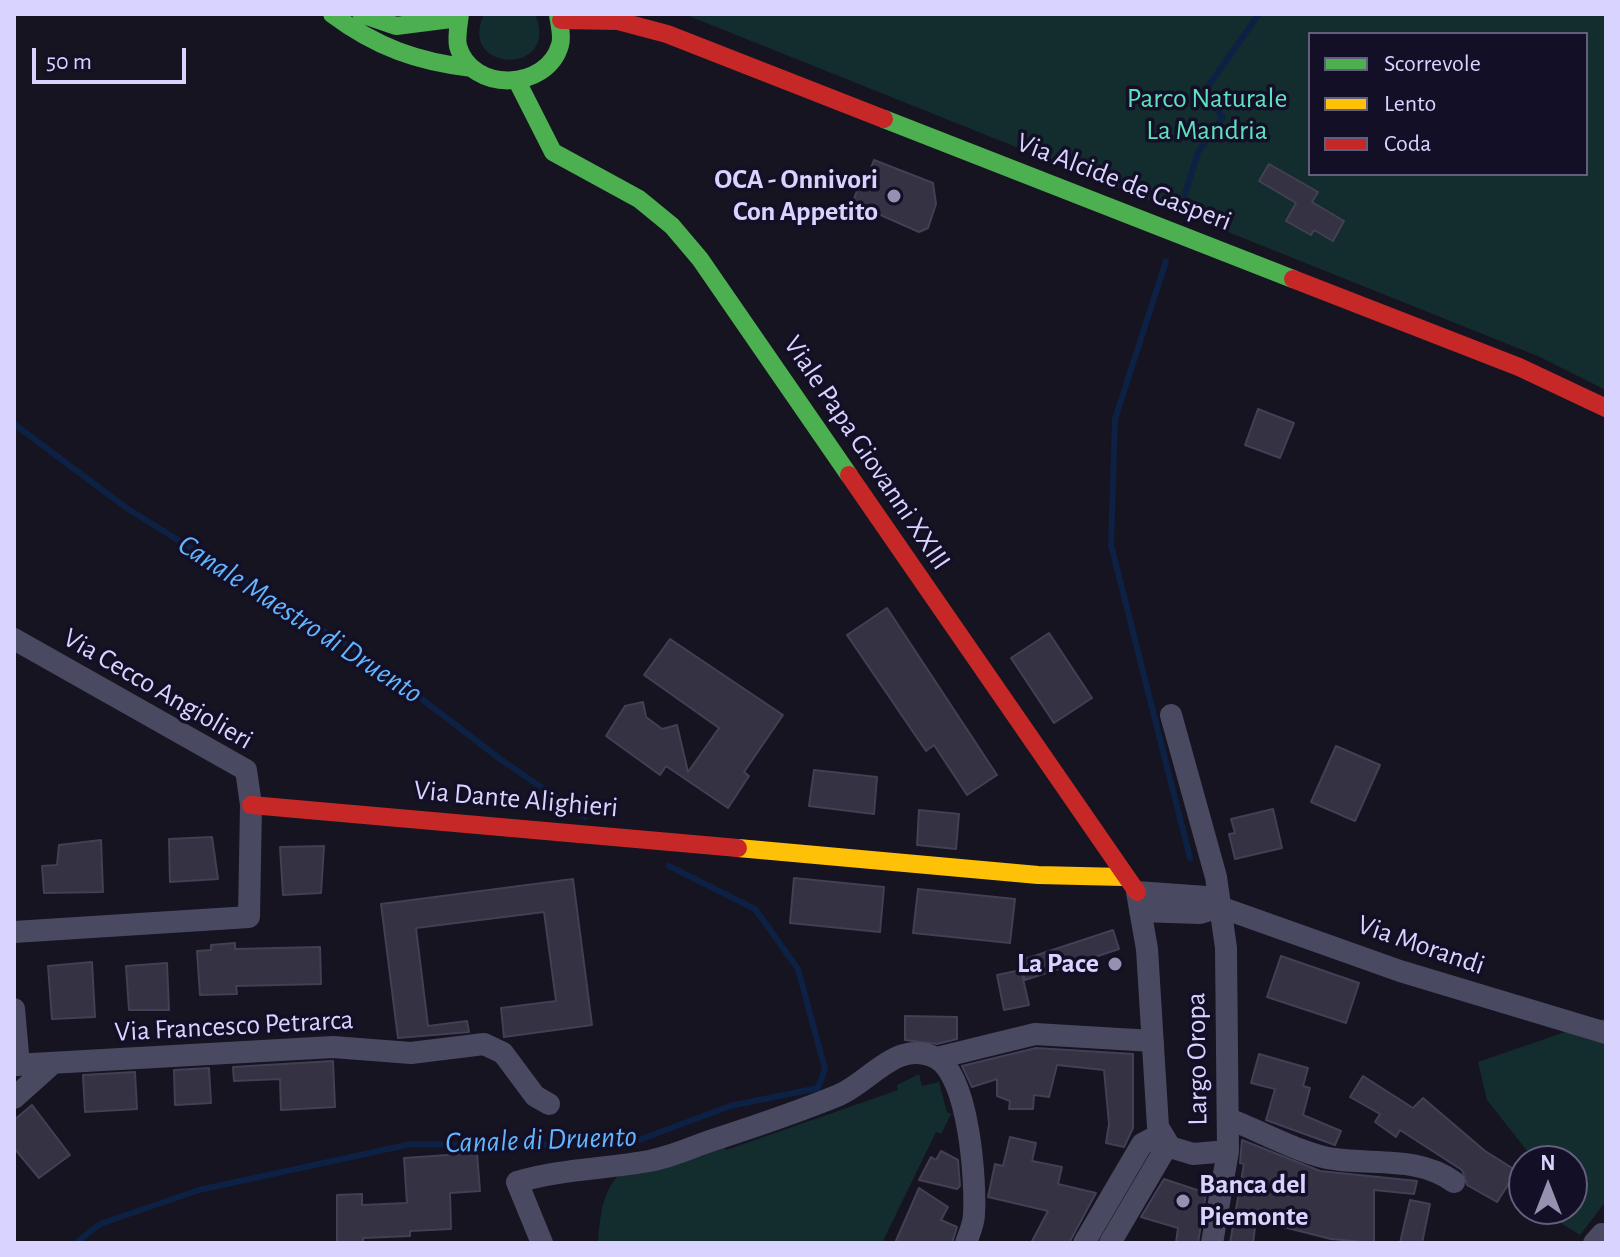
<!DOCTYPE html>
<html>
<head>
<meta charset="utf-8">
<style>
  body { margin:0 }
  #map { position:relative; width:1620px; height:1257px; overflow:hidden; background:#161421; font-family:"Alegreya Sans",sans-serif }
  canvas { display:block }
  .frame { position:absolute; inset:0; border:16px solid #d9d4ff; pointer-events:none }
  .legend { position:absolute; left:1308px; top:32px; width:280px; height:144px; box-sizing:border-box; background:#130f26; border:2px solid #625e7d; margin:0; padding:10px 14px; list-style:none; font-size:24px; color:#d9d4ff }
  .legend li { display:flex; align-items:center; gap:16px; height:40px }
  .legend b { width:40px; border:2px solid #625e7d }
  .north { position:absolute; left:1508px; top:1145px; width:80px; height:80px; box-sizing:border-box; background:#130f26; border:2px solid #625e7d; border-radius:50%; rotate:0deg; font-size:22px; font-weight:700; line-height:32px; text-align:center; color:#d9d4ff }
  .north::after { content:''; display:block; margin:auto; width:28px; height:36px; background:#9591b1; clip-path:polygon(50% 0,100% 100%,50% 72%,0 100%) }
  .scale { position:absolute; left:32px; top:48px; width:154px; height:36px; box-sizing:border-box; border:4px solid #d9d4ff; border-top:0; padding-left:10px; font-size:24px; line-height:28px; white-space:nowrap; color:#d9d4ff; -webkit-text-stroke:6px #130f26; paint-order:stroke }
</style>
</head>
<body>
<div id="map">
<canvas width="1620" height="1257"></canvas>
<div class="frame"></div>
<ul class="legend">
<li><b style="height:10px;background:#4caf50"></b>Scorrevole</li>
<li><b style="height:10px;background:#ffc107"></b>Lento</li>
<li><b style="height:10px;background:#c62828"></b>Coda</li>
</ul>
<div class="north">N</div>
<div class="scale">50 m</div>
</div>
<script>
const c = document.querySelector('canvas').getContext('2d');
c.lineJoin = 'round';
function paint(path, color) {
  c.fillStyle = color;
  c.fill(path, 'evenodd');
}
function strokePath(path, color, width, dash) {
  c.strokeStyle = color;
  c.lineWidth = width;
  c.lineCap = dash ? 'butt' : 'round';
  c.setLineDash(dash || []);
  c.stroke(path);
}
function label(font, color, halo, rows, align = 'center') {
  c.font = font + ' "Alegreya Sans",sans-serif';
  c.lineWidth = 7;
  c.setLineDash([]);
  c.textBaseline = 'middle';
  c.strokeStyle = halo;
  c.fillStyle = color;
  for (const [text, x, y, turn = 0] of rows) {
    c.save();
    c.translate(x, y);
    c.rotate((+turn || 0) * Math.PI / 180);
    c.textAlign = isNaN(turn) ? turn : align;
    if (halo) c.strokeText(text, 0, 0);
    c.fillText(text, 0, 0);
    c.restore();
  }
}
const green = new Path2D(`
  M484 14H535C562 76 456 74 484 14Z
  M684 14H1606V390L1540 357ZM1310 34H1586V174H1310Z
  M1606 1018V1201L1580 1235 1538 1209H1572V1161H1535L1487 1100 1478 1062Z
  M919 1074 922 1086 939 1082 947 1112 951 1114 941 1134 936 1132 882 1243H598C600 1216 602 1188 624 1170L724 1146 726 1150 898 1090 897 1085Z`);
const stream = new Path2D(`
  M1185 194 1198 152 1223 117 1202 95 1259 14
  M1166 261 1115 419 1111 545 1190 858
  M14 424 125 507 371 660 500 759 585 817
  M76 1243 100 1224 199 1190 411 1144 575 1145 639 1140 730 1106 818 1088 825 1069 798 969 755 909 669 866`);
const building = new Path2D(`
  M874 160 933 183 936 204 928 228 919 232 858 205 854 199 862 176 869 173Z
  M1269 164 1318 192 1312 202 1344 221 1333 241 1314 230 1311 235 1286 221 1296 203 1259 181Z
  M1258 409 1294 423 1280 458 1245 445Z
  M887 608 997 775 967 795 934 745 926 751 847 635Z
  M1049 633 1092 698 1054 723 1011 658Z
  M670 639 783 715 744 772 749 776 728 808 666 766 660 775 606 736 625 706 643 702 646 717 662 729 677 725 688 772 719 728 644 675Z
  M1336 746 1380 765 1355 821 1311 802Z
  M814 770 877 777 874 814 809 806Z
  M1273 809 1282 848 1235 859 1229 834 1235 833 1231 819Z
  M919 810 959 814 956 849 917 845Z
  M212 837 218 879 170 882 169 839Z
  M101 840 103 892 44 893 42 866 57 865 59 845Z
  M324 846 321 893 283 895 280 847Z
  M794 878 884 887 880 932 790 923Z
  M573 879 592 1025 504 1037 501 1008 556 1001 544 912 416 928 428 1026 467 1021 469 1032 398 1038 381 904Z
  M918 889 1015 899 1010 943 913 933Z
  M1113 930 1119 949 1025 980 1019 961Z
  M235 943V949L320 947 321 984 236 986 237 994 200 995 197 951 211 950V945Z
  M1281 956 1359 983 1346 1023 1267 997Z
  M92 962 95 1017 52 1019 48 966Z
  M167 963 169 1010H129L126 966Z
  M1021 970 1029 1005 1004 1010 997 975Z
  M905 1016 957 1017V1039L937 1044 905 1040Z
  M1036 1048 1133 1054V1128L1124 1147 1106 1143 1109 1124 1104 1070 1057 1065 1049 1097 1034 1095 1033 1109H1009L1010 1101 997 1096V1079L972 1087 962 1066Z
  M1259 1054 1308 1068 1303 1086 1310 1088 1303 1115 1341 1131 1335 1145 1266 1120 1275 1089 1251 1083Z
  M333 1061 335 1107 281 1110 280 1079 234 1081 233 1067Z
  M209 1068 211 1103 175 1105 174 1070Z
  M135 1072 137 1109 85 1112 83 1075Z
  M1363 1076 1413 1108 1423 1098 1485 1151 1517 1171 1497 1202 1467 1185 1462 1170 1400 1130 1396 1137 1375 1122 1380 1114 1350 1097Z
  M32 1105 70 1155 39 1178 14 1148V1120Z
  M1010 1137 1036 1143 1032 1161 1062 1167 1058 1184 1096 1193 1069 1243H1031L1048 1211 988 1197 995 1164 1003 1166Z
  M1242 1140 1320 1171 1417 1181 1414 1194 1374 1190V1243L1331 1239 1256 1220 1253 1243H1230L1244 1164 1240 1163Z
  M941 1151 958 1160 960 1186 957 1189 919 1180 931 1157 936 1160Z
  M477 1153 480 1191 450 1193 451 1229 410 1231V1236L363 1238V1243H337V1195L362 1194V1205L407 1203 404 1158Z
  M1164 1179 1206 1193 1198 1243H1176L1178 1228 1141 1217Z
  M919 1188 948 1207 941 1220 957 1227 952 1243H895Z
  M1410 1200 1430 1204 1422 1243H1400Z`);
const street = new Path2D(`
  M14 639 246 770 251 805 249 917 14 932
  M1171 715 1216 877 1226 948 1228 1151 1212 1243
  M1140 911 1200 913 1220 907
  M14 1009 19 1065
  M937 1058 1035 1034 1153 1041
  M14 1065 333 1047 411 1053 484 1044 503 1053 535 1096 549 1104
  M14 1098 52 1064
  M1229 1119C1258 1130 1306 1156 1334 1159 1375 1165 1418 1156 1454 1182
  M1228 1151 1193 1154 1170 1147 1158 1127 1147 949 1137 892 1206 897 1220 907 1400 971 1606 1033
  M542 1243 517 1182C560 1169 605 1169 649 1161 671 1157 692 1147 713 1140 756 1126 798 1112 839 1095 870 1082 898 1038 936 1058 969 1075 976 1181 974 1214 974 1224 969 1234 966 1243
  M1084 1243 1142 1144 1161 1134
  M1110 1243 1164 1151 1170 1147
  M1594 1243 1602 1234`);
const fast = new Path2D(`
  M332 14C376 47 418 62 472 68
  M361 14 396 26 459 18
  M460 14C459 23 456 37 458 46 471 93 547 91 560 45 563 36 559 24 558 14
  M518 83 553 152 639 199 672 226 700 259 849 475
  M884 119 1293 279`);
const slow = new Path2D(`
  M738 848 1038 875 1123 877`);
const jam = new Path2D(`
  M561 20 618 21 667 34 884 119
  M1293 279 1519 367 1606 408
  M849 475 1137 892
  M251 805 738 848`);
const markers = [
  [894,196,8,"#9591b1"],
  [1115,964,8,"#9591b1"],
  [1183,1201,8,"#9591b1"]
];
const parkNames = [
  ["Parco Naturale",1207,99],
  ["La Mandria",1207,131]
];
const poiNames = [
  ["OCA - Onnivori",878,180],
  ["Con Appetito",878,212],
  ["La Pace",1099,964],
  ["Banca del",1199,1185,"left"],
  ["Piemonte",1199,1217,"left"]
];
const streetNames = [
  ["Via Alcide de Gasperi",1124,182,21],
  ["Viale Papa Giovanni XXIII",867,453,56],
  ["Via Cecco Angiolieri",158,689,30],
  ["Via Dante Alighieri",516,799,5],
  ["Via Morandi",1421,945,19],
  ["Via Francesco Petrarca",234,1026,-3],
  ["Largo Oropa",1197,1059,-91]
];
const waterNames = [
  ["Canale Maestro di Druento",300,619,33],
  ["Canale di Druento",541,1140,-2]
];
paint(green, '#132c2d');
strokePath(stream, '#0d2144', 6);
paint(building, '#343243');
strokePath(building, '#433f54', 2);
strokePath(street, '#4a4962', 22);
strokePath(fast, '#4caf50', 18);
strokePath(slow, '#ffc107', 18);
strokePath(jam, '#c62828', 18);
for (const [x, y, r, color] of markers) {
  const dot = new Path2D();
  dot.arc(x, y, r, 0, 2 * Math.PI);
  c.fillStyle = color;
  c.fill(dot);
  strokePath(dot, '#130f26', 3);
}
label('28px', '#5fe0c0', '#130f26', parkNames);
label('bold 28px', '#d9d4ff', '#130f26', poiNames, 'right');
label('28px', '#d9d4ff', '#130f26', streetNames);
label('italic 30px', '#62b6ff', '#130f26', waterNames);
</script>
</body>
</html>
